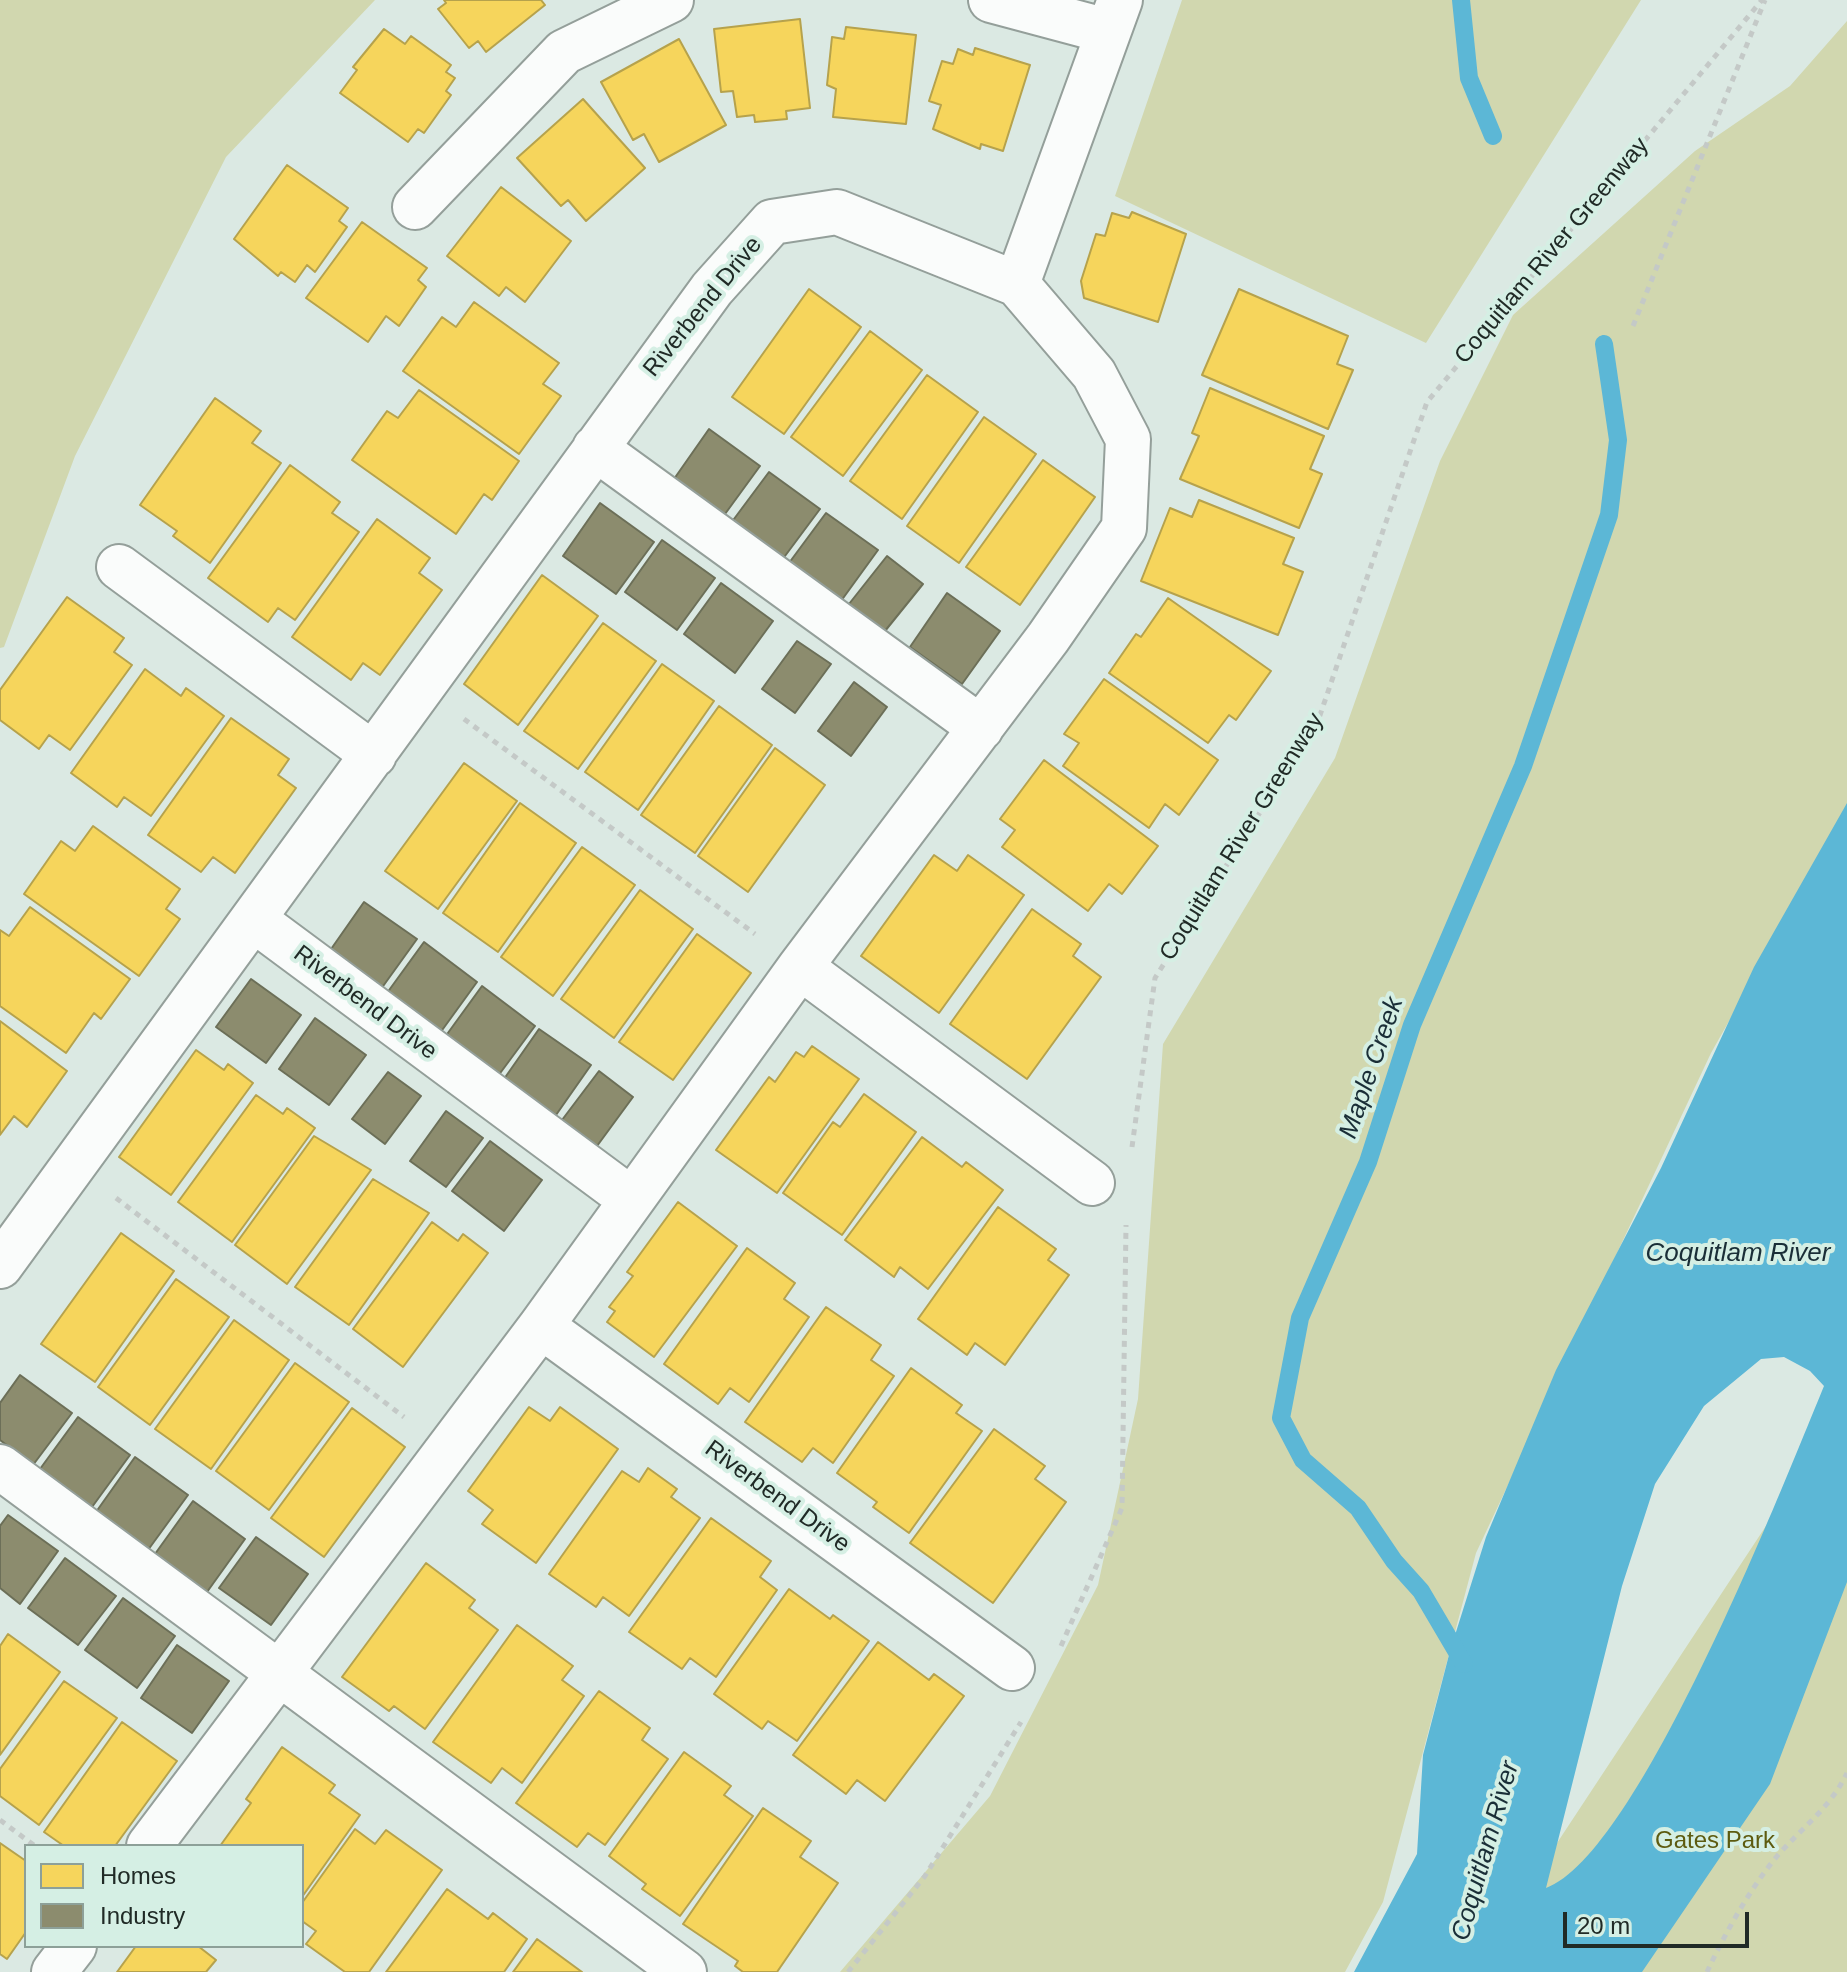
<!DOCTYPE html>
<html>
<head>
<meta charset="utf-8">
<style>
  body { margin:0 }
  #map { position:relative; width:1847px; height:1972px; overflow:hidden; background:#dbe9e3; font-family:Arial,sans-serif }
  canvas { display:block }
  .legend { position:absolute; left:24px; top:1844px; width:280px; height:104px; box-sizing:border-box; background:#d5efe4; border:2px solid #8da098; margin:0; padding:10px 14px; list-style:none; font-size:24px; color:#202a26 }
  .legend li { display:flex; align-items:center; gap:16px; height:40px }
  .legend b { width:40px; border:2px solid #8da098 }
  .scale { position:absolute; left:1563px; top:1912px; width:186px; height:36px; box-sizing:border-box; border:4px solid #202a26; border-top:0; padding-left:10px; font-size:24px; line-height:28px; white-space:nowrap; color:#202a26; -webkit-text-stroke:6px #d5efe4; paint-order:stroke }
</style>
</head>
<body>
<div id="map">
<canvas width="1847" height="1972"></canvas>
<ul class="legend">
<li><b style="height:22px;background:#f6d55c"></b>Homes</li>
<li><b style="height:22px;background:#8c8c6e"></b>Industry</li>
</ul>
<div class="scale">20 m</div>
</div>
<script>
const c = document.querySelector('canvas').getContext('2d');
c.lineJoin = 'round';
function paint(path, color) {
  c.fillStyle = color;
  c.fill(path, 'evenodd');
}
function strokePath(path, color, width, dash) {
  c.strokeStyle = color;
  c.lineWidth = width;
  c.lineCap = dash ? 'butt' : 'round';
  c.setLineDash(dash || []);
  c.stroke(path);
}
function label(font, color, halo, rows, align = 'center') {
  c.font = font + ' Arial,sans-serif';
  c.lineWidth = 8;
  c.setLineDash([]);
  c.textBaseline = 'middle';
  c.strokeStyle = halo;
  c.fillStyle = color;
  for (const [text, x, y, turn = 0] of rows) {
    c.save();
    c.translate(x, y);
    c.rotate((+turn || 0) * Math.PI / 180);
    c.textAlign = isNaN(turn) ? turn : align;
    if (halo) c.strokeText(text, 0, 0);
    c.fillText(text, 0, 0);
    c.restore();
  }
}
const green = new Path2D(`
  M0 0H375L226 157 75 456 4 647 0 648Z
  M1182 0H1641L1426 343 1115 196Z
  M1847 21V812L1711 1053 1476 1553 1383 1902 1345 1972H840L990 1796 1098 1585 1138 1399 1163 1044 1335 758 1440 461 1513 315 1695 151 1790 86Z
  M1847 1403V1972H1472Z`);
const water = new Path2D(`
  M1847 803V1582L1770 1784 1642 1972H1354L1417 1854 1423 1755 1450 1651 1486 1537 1556 1370 1661 1168 1754 967ZM1784 1357 1810 1371 1824 1386C1784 1483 1638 1856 1546 1888L1622 1586 1655 1484 1704 1406 1761 1359Z`);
const homes = new Path2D(`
  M444 0H541L545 5 486 52 478 41 469 48 438 9 446 3Z
  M800 19 810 108 786 111 787 119 755 122 754 115 737 117 733 91 721 92 714 29Z
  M846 27 916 35 906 124 833 117 836 89 827 85 832 37 844 39Z
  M384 29 405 44 411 36 451 65 446 72 455 78 446 91 451 95 424 133 418 129 408 142 340 93 357 70 353 67Z
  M679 39 726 125 659 162 644 134 633 140 601 82Z
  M975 48 1030 65 1003 151 981 144 980 149 933 129 941 105 929 101 942 61 953 64 958 49 973 55Z
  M583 99 645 168 586 221 568 200 561 206 517 158Z
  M287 165 348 208 339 221 347 227 315 272 307 265 295 282 281 272 278 276 234 239Z
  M501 187 571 241 525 302 506 287 499 296 447 256Z
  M1132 212 1186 234 1158 322 1084 298 1081 281 1096 234 1105 236 1112 213 1129 218Z
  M362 222 427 268 418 280 426 287 399 326 386 316 368 342 306 298Z
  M809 289 861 327 784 434 732 397Z
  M1239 289 1348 336 1337 364 1353 370 1328 429 1202 375Z
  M474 302 559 363 543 384 561 396 519 454 403 371 442 317 456 327Z
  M870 331 922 370 843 476 791 437Z
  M927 375 978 412 902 519 850 481Z
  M1210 388 1324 436 1310 469 1322 474 1299 528 1180 479 1199 436 1192 433Z
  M419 390 519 461 492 500 484 494 456 534 352 460 387 411 398 418Z
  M215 398 261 431 252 443 281 463 210 563 173 536 177 531 140 505Z
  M984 417 1036 454 959 563 907 526Z
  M1043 460 1095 497 1020 605 966 567Z
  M290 465 340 502 332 513 359 532 295 620 278 608 268 622 208 578Z
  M1199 500 1294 538 1283 564 1303 572 1278 635 1141 581 1170 508 1192 517Z
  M377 519 430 558 419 573 442 590 380 675 363 663 351 680 292 637Z
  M542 575 598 616 518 725 464 684Z
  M67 597 124 638 114 652 132 665 70 750 49 735 39 749 0 720V690Z
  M1168 598 1271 671 1236 720 1229 715 1208 743 1109 673 1136 634 1141 637Z
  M603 623 656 661 578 769 524 731Z
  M662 664 714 701 638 810 585 772Z
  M145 669 181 696 186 688 224 716 151 816 124 797 117 807 71 773Z
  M1104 679 1218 760 1179 815 1165 804 1149 828 1063 766 1079 743 1064 734Z
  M719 706 772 745 695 853 641 815Z
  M231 718 289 759 278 775 296 788 235 873 213 857 201 872 148 835Z
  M775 748 825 785 748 892 698 856Z
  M1044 760 1158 846 1122 894 1109 884 1088 911 1002 847 1015 830 1000 819Z
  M464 763 517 801 438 909 385 871Z
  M520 803 576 843 498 952 443 913Z
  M93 826 180 889 166 909 180 919 139 976 24 894 61 841 75 851Z
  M582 847 635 885 553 996 501 957Z
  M934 855 957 871 968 855 1024 895 939 1013 861 956Z
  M640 890 693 929 614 1038 561 999Z
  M30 907 130 979 101 1019 94 1013 66 1053 0 1006V930L9 936Z
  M1032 909 1081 944 1073 956 1101 977 1027 1079 950 1024Z
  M697 934 751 973 673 1080 619 1042Z
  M0 1021 67 1071 27 1127 14 1116 0 1135Z
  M812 1046 859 1079 777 1193 716 1150 769 1077 775 1082 796 1052 804 1057Z
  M196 1050 224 1070 228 1064 253 1083 171 1195 119 1157Z
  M864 1094 916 1132 842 1235 783 1193 833 1122 840 1127Z
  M256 1095 283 1114 287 1108 315 1128 232 1242 178 1202Z
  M314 1136 371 1170 287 1284 235 1245Z
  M922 1137 962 1167 966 1162 1003 1190 928 1289 900 1267 894 1277 845 1240Z
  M373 1179 429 1213 349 1325 295 1287Z
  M678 1202 737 1246 654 1357 607 1322 615 1311 609 1307 633 1276 627 1272Z
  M998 1207 1056 1249 1048 1260 1069 1275 1005 1365 975 1343 967 1355 918 1319Z
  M432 1222 458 1241 463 1234 488 1253 403 1367 353 1329Z
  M121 1233 174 1271 95 1382 41 1344Z
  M747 1248 795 1283 784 1299 809 1317 749 1402 730 1388 718 1404 664 1364Z
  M176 1279 229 1317 150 1425 98 1387Z
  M826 1307 881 1345 871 1360 894 1376 833 1463 813 1448 802 1462 745 1422Z
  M234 1320 289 1360 211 1469 155 1429Z
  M295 1363 349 1402 269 1510 216 1471Z
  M911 1368 962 1405 956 1413 982 1431 909 1533 873 1507 877 1502 837 1473Z
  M529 1407 550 1421 560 1407 618 1449 536 1563 482 1524 493 1510 468 1491Z
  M352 1408 405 1447 324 1557 271 1518Z
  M994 1429 1045 1466 1035 1479 1066 1502 993 1603 910 1543Z
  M648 1468 677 1489 671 1497 700 1518 629 1616 603 1597 596 1607 549 1574 622 1471 639 1482Z
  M711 1518 771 1561 760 1577 777 1590 716 1677 690 1658 682 1669 629 1632Z
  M426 1563 475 1600 469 1608 498 1630 425 1729 394 1706 389 1711 342 1677Z
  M789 1589 830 1619 833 1615 869 1641 797 1741 768 1721 762 1729 714 1694Z
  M517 1625 573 1666 562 1680 584 1696 522 1783 502 1768 491 1783 433 1742Z
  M8 1634 60 1672 0 1755V1646Z
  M878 1642 929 1680 934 1674 964 1696 885 1801 857 1780 846 1794 793 1755Z
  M64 1681 117 1718 39 1825 0 1796V1769Z
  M599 1691 650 1728 642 1740 668 1759 605 1845 588 1833 577 1847 516 1803Z
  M122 1722 177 1761 115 1846H64L44 1832Z
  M282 1747 335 1785 329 1793 360 1815 302 1897V1846H220L251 1803 246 1799Z
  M684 1752 731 1786 724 1795 753 1816 680 1916 642 1889 646 1884 609 1856Z
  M763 1808 811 1841 800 1857 838 1883 777 1972H743L735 1966 738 1961 683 1924Z
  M355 1829 375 1844 386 1830 442 1870 369 1972H345L306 1944 316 1931 302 1921V1903Z
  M0 1843 26 1861V1932L7 1959 0 1954Z
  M447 1889 488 1919 493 1913 527 1939 504 1972H386Z
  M537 1939 582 1972H513Z
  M136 1946H198L216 1960 206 1972H117Z`);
const industry = new Path2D(`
  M709 429 760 466 725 514 674 479Z
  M769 472 820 509 782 560 731 523Z
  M600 503 654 542 616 594 563 556Z
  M826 513 878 550 841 601 789 563Z
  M662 540 715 578 677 630 625 592Z
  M887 556 923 584 885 631 849 604Z
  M721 583 773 621 735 673 684 634Z
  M947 593 1000 631 962 684 910 647Z
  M797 641 831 664 795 713 762 689Z
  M854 682 887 707 851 756 818 731Z
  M364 902 417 939 381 989 329 952Z
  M424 942 477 982 440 1033 387 993Z
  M251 979 301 1015 266 1063 216 1027Z
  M482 986 535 1026 498 1076 445 1037Z
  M315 1018 366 1055 329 1105 279 1069Z
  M539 1029 591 1065 556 1115 504 1079Z
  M599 1071 633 1097 597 1146 562 1120Z
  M388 1072 421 1096 385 1144 352 1119Z
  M446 1111 483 1138 446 1187 410 1161Z
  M490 1141 542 1180 504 1231 452 1191Z
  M20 1375 72 1413 33 1465 0 1440V1403Z
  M78 1417 130 1455 92 1507 40 1469Z
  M135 1457 188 1495 148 1550 96 1512Z
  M193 1501 245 1539 207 1592 155 1554Z
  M8 1515 58 1551 20 1604 0 1588V1526Z
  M256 1537 308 1574 271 1625 219 1588Z
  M65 1558 116 1596 78 1645 28 1608Z
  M123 1598 175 1636 137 1688 85 1650Z
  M177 1645 229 1681 192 1733 141 1698Z`);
const stream = new Path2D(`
  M1461 0 1469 78 1493 136
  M1464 1664 1421 1591 1394 1561 1358 1508 1303 1460 1281 1418 1300 1318 1368 1162 1412 1025 1523 766 1609 515 1618 440 1604 344`);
const path = new Path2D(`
  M1633 326 1765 0
  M464 719 755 934
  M1132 1147 1155 978 1318 721 1427 402 1762 0
  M116 1198 404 1417
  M1061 1646 1122 1508 1126 1225
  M0 1820 35 1846
  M848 1972 925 1876 1021 1722
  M1707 1972C1724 1935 1752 1885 1779 1854 1804 1826 1830 1808 1847 1773`);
const minor = new Path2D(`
  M991 0 1107 31
  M415 207 564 52 671 0
  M595 448 981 728
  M119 567 374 755
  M253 919 632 1200
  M800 967 1092 1183
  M0 1266 712 289 772 222 837 212 1017 284 1120 0
  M541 1326 1012 1668
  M0 1467 684 1972
  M149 1846 541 1326 800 967 1048 638 1124 528 1128 439 1094 374 1017 284
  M54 1972 74 1946`);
const streetNames = [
  ["Coquitlam River Greenway",1552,251,-50],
  ["Riverbend Drive",703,307,-51],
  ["Coquitlam River Greenway",1242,837,-58],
  ["Riverbend Drive",365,1003,37],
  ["Riverbend Drive",777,1497,36]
];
const parkNames = [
  ["Gates Park",1715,1841]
];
const waterNames = [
  ["Maple Creek",1372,1068,-71],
  ["Coquitlam River",1738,1254],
  ["Coquitlam River",1486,1851,-74]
];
paint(green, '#d1d7af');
paint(water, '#5cb7d6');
paint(homes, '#f6d55c');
strokePath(homes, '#b6a24c', 2);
paint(industry, '#8c8c6e');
strokePath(industry, '#6c6f58', 2);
strokePath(stream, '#5cb7d6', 18);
strokePath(minor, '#949f9a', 48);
strokePath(path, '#c4c9c7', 5, [6, 6]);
strokePath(minor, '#fafcfb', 44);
label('24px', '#202a26', '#d5efe4', streetNames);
label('24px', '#5d5b10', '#d5efe4', parkNames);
label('italic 26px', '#1a2e37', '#d5efe4', waterNames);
</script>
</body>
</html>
